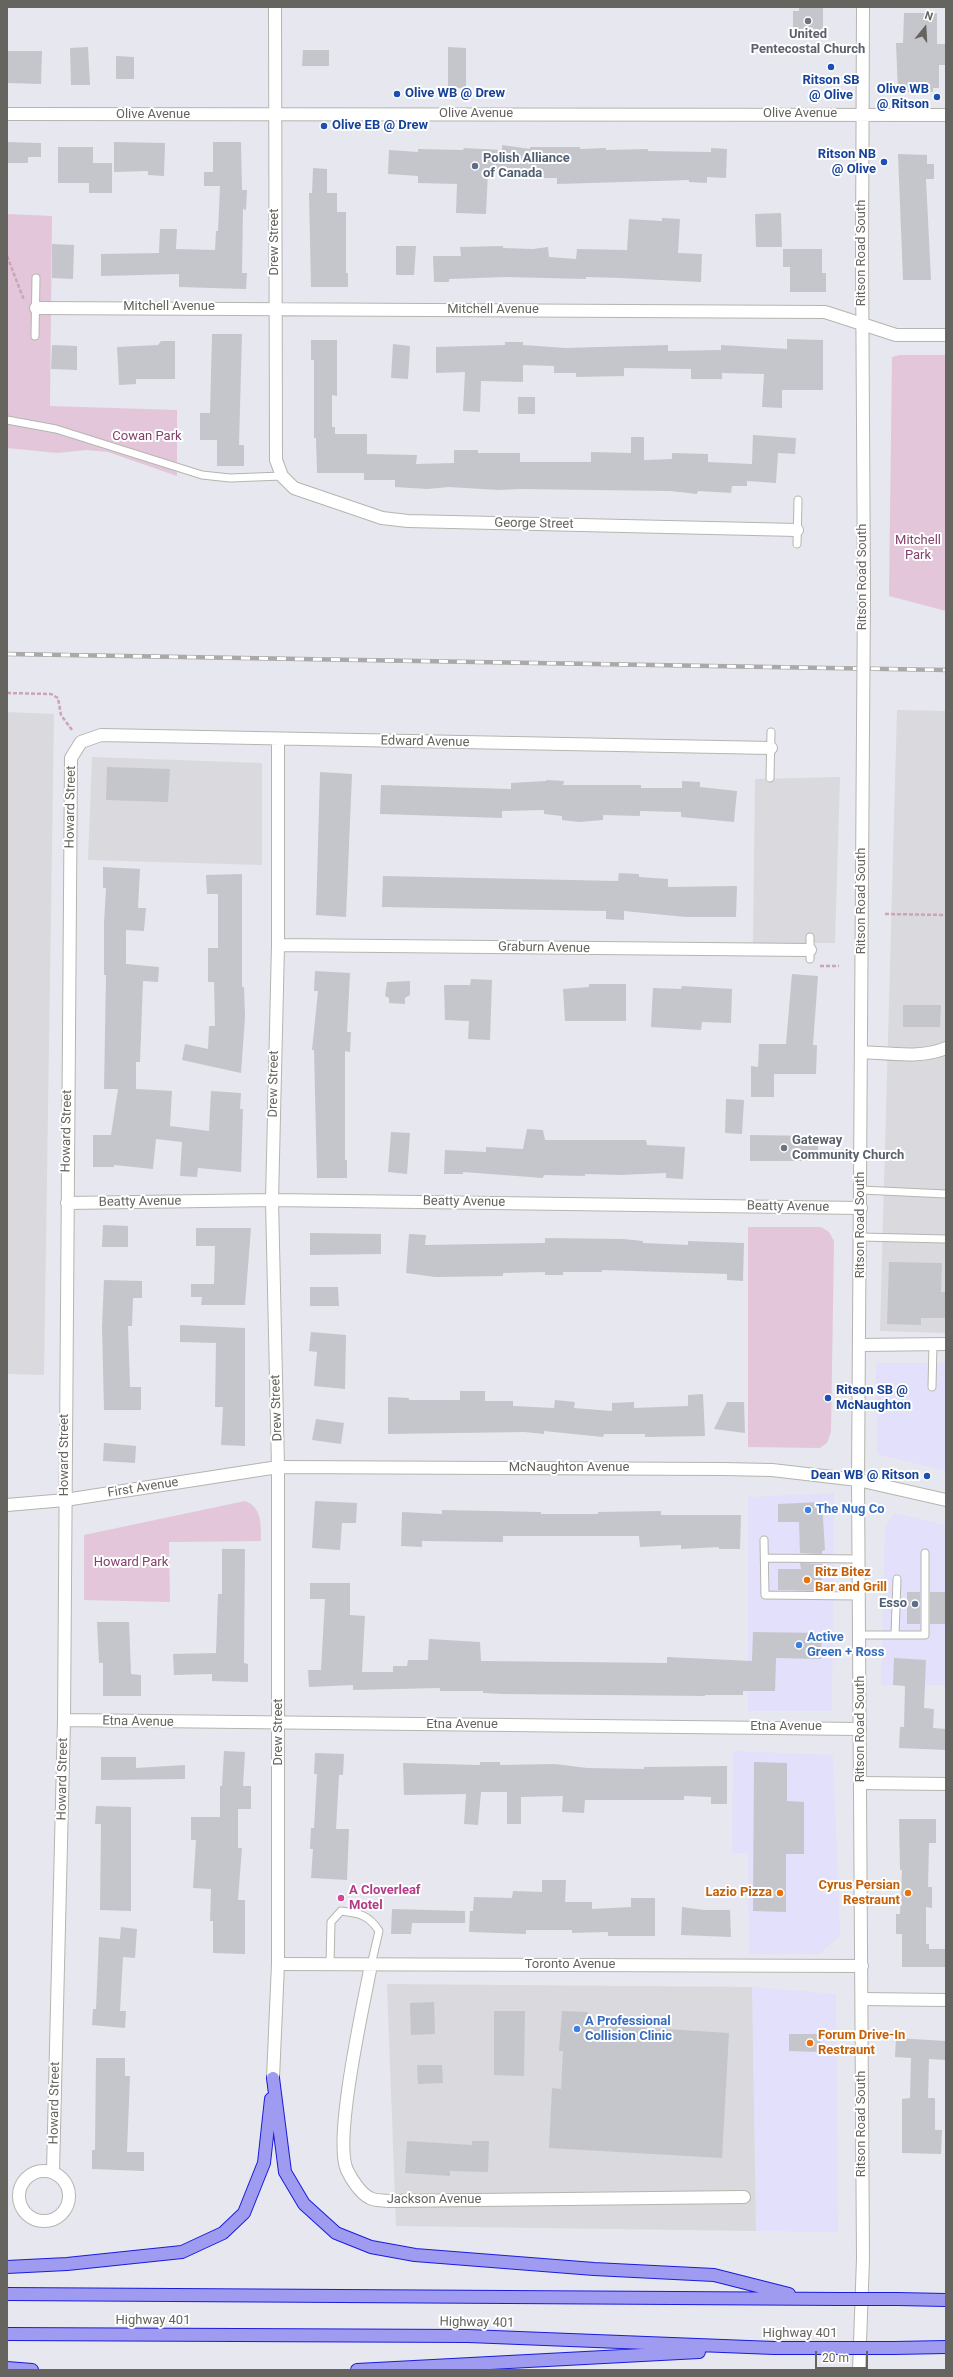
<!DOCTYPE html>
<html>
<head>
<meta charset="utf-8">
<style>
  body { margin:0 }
  #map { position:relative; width:953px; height:2377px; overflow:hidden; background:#e7e7ef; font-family:Roboto,sans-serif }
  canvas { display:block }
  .frame { position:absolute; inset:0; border:8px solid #65645e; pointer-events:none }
  .north { position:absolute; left:905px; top:8px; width:40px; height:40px; -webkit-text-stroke:3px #fff; paint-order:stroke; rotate:18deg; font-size:11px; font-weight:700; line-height:16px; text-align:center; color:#65645e }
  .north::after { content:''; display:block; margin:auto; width:14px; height:18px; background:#65645e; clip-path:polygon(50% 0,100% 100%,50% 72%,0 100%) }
  .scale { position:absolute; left:815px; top:2351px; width:53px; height:18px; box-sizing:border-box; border:2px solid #65645e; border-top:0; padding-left:5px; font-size:12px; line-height:14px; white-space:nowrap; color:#65645e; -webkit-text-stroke:3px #fff; paint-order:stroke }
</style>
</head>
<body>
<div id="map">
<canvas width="953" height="2377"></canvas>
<div class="frame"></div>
<div class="north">N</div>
<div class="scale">20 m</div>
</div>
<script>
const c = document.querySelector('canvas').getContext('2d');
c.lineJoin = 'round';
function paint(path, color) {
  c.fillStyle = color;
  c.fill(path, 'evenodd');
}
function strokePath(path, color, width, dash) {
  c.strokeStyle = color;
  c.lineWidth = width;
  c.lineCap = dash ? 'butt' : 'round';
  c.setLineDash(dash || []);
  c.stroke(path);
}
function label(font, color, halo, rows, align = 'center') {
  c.font = font + ' Roboto,sans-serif';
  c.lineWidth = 4;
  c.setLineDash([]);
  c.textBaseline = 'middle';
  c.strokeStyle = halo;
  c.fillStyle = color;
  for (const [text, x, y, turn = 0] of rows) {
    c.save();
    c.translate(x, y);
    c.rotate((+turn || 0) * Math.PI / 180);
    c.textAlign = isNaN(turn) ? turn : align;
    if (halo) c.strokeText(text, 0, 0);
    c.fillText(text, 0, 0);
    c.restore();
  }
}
const commercial = new Path2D(`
  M876 1363H946V1471L877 1454Z
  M834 1493 832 1711H748V1497Z
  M894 1513 946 1525V1685H881L885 1528Z
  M733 1751 833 1755 840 1936 819 1954H749L748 1853H732Z
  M752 1987 836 1994 838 2232 756 2231Z`);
const industrial = new Path2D(`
  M897 710 946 711V1333L880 1331Z
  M7 712 54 714 44 1375 7 1374Z
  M92 757 262 763V865L88 860Z
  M840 777 835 943H753L755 779Z
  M387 1984 752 1987 756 2231 396 2226Z`);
const green = new Path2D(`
  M7 214 52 216 50 406 177 410V476L108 452 86 450 57 453 7 448Z
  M900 355H946V611L889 596 892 357Z
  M748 1227H821L829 1232 834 1241 831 1432 827 1443 820 1448 748 1447Z
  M245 1501C262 1507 261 1525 261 1541L169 1542 170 1602 84 1600V1535Z`);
const building = new Path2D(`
  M799 7H823V32H793V11H799Z
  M904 13H937V44H946V65H939V88H933V92H898L896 43H903Z
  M88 47 90 85H71L70 48Z
  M448 47 466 48V88H448Z
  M303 50H329V66H302Z
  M7 51H42L41 84 7 83Z
  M116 56 134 57V79H116Z
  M7 142 41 143V157H28V163H7Z
  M114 142 165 143 164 176 148 175V171L114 172Z
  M213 142H241L242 190H247L246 210 243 209 242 273H247L246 289 179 287V274L101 276V254L159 253 160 229H177L176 249 215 250 216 231H218L220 186H204V172H213Z
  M502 145 530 149V147H580V149L606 148V150L648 149V151L711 152V148L727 149 726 178 707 177V183L689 182V180L557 184V178H530V176L488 171 486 214 456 213 457 184 418 183V176L388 174 389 150 418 152V149L463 150 464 148 502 150Z
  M58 147H93V163H112V193H89V183H58Z
  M898 154 927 155V164H934V179H926L931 280H903Z
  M313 168 327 169V193H337V212H346V273H348V287H311L309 193H312Z
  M781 213 782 247H756L755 214Z
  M662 218 680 219 678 253 702 254 701 282 620 278 586 277V279L506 277 449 279V282H434L433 256H461L460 247 503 246V248L533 249 548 247 549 257 576 259 577 249 627 250 629 219 662 221Z
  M52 244 74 245 73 279 52 278Z
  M396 246H416L414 275H396Z
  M783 249H822V273H826V292H790V267H783Z
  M212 334H242L239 445H244V466H217V440H200V413H210Z
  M787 339 823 340V390H782V408L762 407 764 374 722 373V379H691V369L624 368V376L576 377V373H554V366L523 365V382L481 381 480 412 463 411 465 372 436 373V347L505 345V342H523V345L566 348 668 345V351L721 350V345L787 349Z
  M311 340H337V396L332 395V427H335V434H367V454L417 455 416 464 454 463V450H478V453H520V462H591V452L631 453V437H644V460L672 459V453L708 454V462L752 464 753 435 796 438 795 454 778 453 776 483 747 481V486H732L731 493 698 491 697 494 670 491 521 489 498 490 449 487 427 489 395 487V480H364V473H317L316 438H314V360H311Z
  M161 341H175V379H136V384L119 385 117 347 158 345Z
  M393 344 410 346 408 379 391 378Z
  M52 345 77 346V370L51 369Z
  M518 397H535V414H518Z
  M107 767 170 769 168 802 106 800Z
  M320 772 352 774 346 917 316 915Z
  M546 780 564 781 563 785H641V788H682V781L700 782V787L737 791 734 822 681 817V812L640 811V816L603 815V820L579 822 562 820V816L544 814V810L502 811V818L380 814 381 785 511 789V783L546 781Z
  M103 867 140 869 138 908H146L144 931 126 930V964L159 967 158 982 143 981 140 1062H136V1089L172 1091 170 1126 209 1131 211 1091 241 1093 240 1109H243L241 1172 198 1168 197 1177 180 1176 182 1142 156 1139 153 1169 114 1165V1167H93V1135H111L118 1089H104L106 975H104V923L106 888H103Z
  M619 873 639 874V877L668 879V887L737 886 736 917H686L624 911V920L606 919V911L382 907 383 876 618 881Z
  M242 874V987H244L245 1017 241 1073 182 1060 185 1044 208 1049 209 1026H215L214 982H208V948H218V894H207L206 875Z
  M315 971 350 973 347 1032H351L350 1052 345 1051V1160H347V1178H317L314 1050H312L318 991H314Z
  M792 974 818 976 813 1045H817L816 1074H774V1097H751V1066L758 1067 759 1044H786Z
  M471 979 492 980 490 1040 468 1039 469 1021 445 1020 444 985H470Z
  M410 981V995L405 998V1004L389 1003V998L385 996 387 982Z
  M589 984H626V1021H565L563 989 589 987Z
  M682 986 732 989 731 1023 702 1022 701 1030 651 1027 653 988 681 989Z
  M903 1005H941L940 1027H903Z
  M726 1099 744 1100 742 1134 725 1133Z
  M527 1129 543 1130 545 1140H646L647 1145 685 1147 683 1179 666 1178V1173L620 1175 585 1174V1176L544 1175 543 1178 463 1172V1174H444L445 1150 486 1152V1147L523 1149Z
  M391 1132 410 1133 407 1174 388 1172Z
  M750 1135 818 1136V1161H750Z
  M103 1225 128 1226V1247H102Z
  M196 1228H251L245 1305H201L202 1297H191V1284H214L215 1246H196Z
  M310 1233 381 1234V1254L310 1255Z
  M409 1234 426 1235 425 1245 545 1243V1238L623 1239 643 1241V1243L688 1245V1241L744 1243 743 1281 727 1280V1274L602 1270V1272H563V1275H545V1272L503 1273V1276L435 1277 406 1273Z
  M889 1262 942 1263 941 1292H946V1318H921V1325L887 1324Z
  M104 1280 142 1281V1298H133L132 1326H128L130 1387H141V1410H104L102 1327Z
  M310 1287H338L339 1306H310Z
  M180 1325 245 1328V1446L221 1445 223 1407H215L216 1343 180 1342Z
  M311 1332 346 1335 345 1389 314 1386 317 1352 309 1351Z
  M460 1391H485V1401H513V1406L554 1408 555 1400 575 1402 574 1408 612 1411V1403L634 1402V1408L688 1406V1395L703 1394 705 1436 645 1437V1434H604L603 1437 544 1431V1434L524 1432 388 1434V1397L409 1398V1400H460Z
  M727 1402H744L745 1433 714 1429Z
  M316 1419 344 1423 341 1444 312 1440Z
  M104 1443 136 1446 135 1463 103 1461Z
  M315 1501 357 1503 356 1523H342L340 1550 312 1548Z
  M822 1502 825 1550 822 1551V1554L800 1553 799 1522H778V1504Z
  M442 1510 541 1512V1514H598V1512L661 1511V1515H741L740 1549H719V1547L681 1549V1545L640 1547 639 1536H503V1542L422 1541V1547L401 1546 402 1512 442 1514Z
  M222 1549H245L244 1663 248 1664V1682L212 1681V1674L174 1675 173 1654 216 1653 218 1594H222Z
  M800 1563 822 1564V1591L778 1590V1569H801Z
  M310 1583H350V1615L365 1616 362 1672H393V1666H407L408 1660H428L429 1639 480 1642 481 1661 667 1663V1657L752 1661 753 1632 822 1633 821 1659 776 1658 775 1691H743V1695H705V1696L503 1694 483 1693V1691H440V1688L353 1690V1685L309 1687 308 1670H321L325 1599H310Z
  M907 1592H920V1624H907Z
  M930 1592H946V1624H930Z
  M97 1622H129L131 1674 141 1675V1696H103V1663H99Z
  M894 1658 926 1660 924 1708 934 1709 933 1728 946 1729V1750L899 1748 900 1727H904L905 1686 893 1685Z
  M224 1751 245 1752 243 1786H251V1809H238V1848H242L238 1900H245V1954L213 1953V1921H210L211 1889 193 1888 196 1840H191V1817H220V1786H222Z
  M315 1753 344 1754 343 1775H339L336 1829H349L347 1880 311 1878 313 1849H310L311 1828H314L317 1774H314Z
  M101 1757H136V1768L185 1765V1779L101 1780Z
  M480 1762H500V1765L555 1764 587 1768 644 1769V1767L727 1766V1804H711V1797L684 1796V1800H585L584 1813 562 1812 563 1796 521 1797V1824H507V1792H481L478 1825 464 1824 466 1794 404 1795 403 1763 480 1765Z
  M754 1762 787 1763V1801L804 1802V1854H786V1912L753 1911Z
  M96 1806 131 1807V1911L100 1910 101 1824H95Z
  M899 1819H936V1843H929L928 1887H932V1908L926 1907V1944H929V1949H946V1967H902V1934H896V1914H900L902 1870H900Z
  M542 1880H566L565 1902H592V1909L631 1907V1898H655V1936H608V1932L572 1933V1930H526V1934L469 1932 470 1911H473L474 1897 512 1898 513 1891 542 1892Z
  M682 1907 704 1910H730L731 1937 681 1935Z
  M392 1909 465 1911V1923H412L411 1934H391Z
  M121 1927 137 1929 135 1958 123 1957 120 2011H126L125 2028 92 2025 93 2009H96L99 1937 120 1939Z
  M434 2002 435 2034 411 2035 410 2003Z
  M494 2011H525L524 2076 494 2075Z
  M562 2011 588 2012 587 2024 729 2033 722 2158 549 2148 552 2088 561 2089 563 2051H559Z
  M789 2034H820V2052L789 2051Z
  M896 2038 946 2041V2060L929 2059 928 2098H935V2130H942L941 2154 902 2153V2099L910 2098 911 2058 895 2057Z
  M96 2058H125V2076H130L127 2152H144V2171L92 2169V2150H95Z
  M417 2065H442L443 2083 418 2084Z
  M407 2141 472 2145V2141H489L488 2172 450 2171V2176L405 2173Z`);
const path = new Path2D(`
  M7 256 24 300
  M7 693 51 694 58 698 61 715 72 730
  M885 914 945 915
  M820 966H839`);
const service = new Path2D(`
  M35 336 36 278
  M7 420 56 429 202 475 230 478 282 476
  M797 544 798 500
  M770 778 771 732
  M810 959V937
  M861 1190 946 1194
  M861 1237 946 1239
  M932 1387 933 1344
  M764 1540 765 1595 860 1596
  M765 1558 859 1559
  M897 1579 895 1635H925V1553
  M861 1635H895
  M330 1965 331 1922 341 1911C359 1913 369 1915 379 1931L371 1965`);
const minor = new Path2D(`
  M275 7 276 460 282 476 294 488 382 518 408 521 797 530
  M36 308 825 312 896 335H946
  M278 945 810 950
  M861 1052C887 1053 922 1059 946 1048
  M67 1203 272 1200 861 1208
  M860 1345 946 1344
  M278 1467 272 1200 278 945V739
  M858 1480 946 1500
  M64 1720 860 1729
  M861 1783 946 1784
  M278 1964 862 1966
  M371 1965C364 2002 333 2140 347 2170 351 2179 361 2194 370 2198 375 2201 383 2200 388 2201L744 2197
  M862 1999 946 2000
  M53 2171 64 1720 71 758 81 742 101 735 771 748
  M19 2196a25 25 0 1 1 50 0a25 25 0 1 1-50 0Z`);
const secondary = new Path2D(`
  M863 7 862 254 864 596
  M7 114 946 115
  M7 1505 65 1500 278 1467 722 1469 772 1470 858 1480
  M273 2078 278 1964V1467
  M859 2370 863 2259 858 1480 863 728`);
const motorway = new Path2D(`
  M273 2078 285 2172 304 2204 336 2233 371 2247 415 2255 594 2269 714 2275 789 2294
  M7 2267 67 2264 182 2252 223 2233 244 2213 264 2163 271 2099
  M7 2294 841 2299
  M897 2299 946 2300
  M7 2334 468 2336 774 2348H842
  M894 2348 946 2347
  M7 2368 32 2370
  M357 2370 699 2352`);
const rail = new Path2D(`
  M7 654 946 670`);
const secondaryBridge = new Path2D(`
  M863 728 864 596`);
const motorwayBridge = new Path2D(`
  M841 2299H897
  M842 2348H894`);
const markers = [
  [808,21,4,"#6b7280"],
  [831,67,4,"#1a4fb4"],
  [397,94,4,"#1a4fb4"],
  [937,97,4,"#1a4fb4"],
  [324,126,4,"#1a4fb4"],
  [884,162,4,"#1a4fb4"],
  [475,166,4,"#5c6f8a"],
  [784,1148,4,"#6b7280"],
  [828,1398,4,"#1a4fb4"],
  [927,1476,4,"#1a4fb4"],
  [808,1510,4,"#3f7fe0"],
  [807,1580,4,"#e8710a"],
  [915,1604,4,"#5c6f8a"],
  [799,1645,4,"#3f7fe0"],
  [780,1893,4,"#e8710a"],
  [908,1893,4,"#e8710a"],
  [341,1898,4,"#d1479c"],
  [577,2029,4,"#3f7fe0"],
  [810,2043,4,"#e8710a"]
];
const worshipNames = [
  ["United",808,35],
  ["Pentecostal Church",808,50],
  ["Gateway",792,1141,"left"],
  ["Community Church",792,1156,"left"]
];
const transitNames = [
  ["Ritson SB",831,81,"center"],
  ["@ Olive",831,96,"center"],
  ["Olive WB",929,90],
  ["@ Ritson",929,105],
  ["Olive WB @ Drew",405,94,"left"],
  ["Olive EB @ Drew",332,126,"left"],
  ["Ritson NB",876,155],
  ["@ Olive",876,170],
  ["Ritson SB @",836,1391,"left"],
  ["McNaughton",836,1406,"left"],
  ["Dean WB @ Ritson",919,1476]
];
const streetNames = [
  ["Olive Avenue",476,114],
  ["Olive Avenue",800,114],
  ["Olive Avenue",153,115],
  ["Drew Street",275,242,-90],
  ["Ritson Road South",862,253,-90],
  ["Mitchell Avenue",169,307],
  ["Mitchell Avenue",493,310],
  ["George Street",534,524,1],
  ["Ritson Road South",863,577,-90],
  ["Edward Avenue",425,742,1],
  ["Howard Street",71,807,-89],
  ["Ritson Road South",862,901,-90],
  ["Graburn Avenue",544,948,1],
  ["Drew Street",274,1084,-89],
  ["Howard Street",67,1131,-89],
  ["Beatty Avenue",140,1202,-1],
  ["Beatty Avenue",464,1202,1],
  ["Beatty Avenue",788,1207,1],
  ["Ritson Road South",861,1225,-90],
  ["Drew Street",277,1408,-92],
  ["Howard Street",65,1455,-90],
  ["McNaughton Avenue",569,1468],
  ["First Avenue",143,1488,-9],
  ["Etna Avenue",138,1722,1],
  ["Etna Avenue",462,1725],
  ["Etna Avenue",786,1727],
  ["Ritson Road South",861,1729,-90],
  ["Drew Street",279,1732,-90],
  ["Howard Street",63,1779,-89],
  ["Toronto Avenue",570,1965],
  ["Howard Street",55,2103,-89],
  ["Ritson Road South",862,2124,-90],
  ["Jackson Avenue",434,2200],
  ["Highway 401",153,2321],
  ["Highway 401",477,2323,1],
  ["Highway 401",800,2334]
];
const serviceNames = [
  ["Polish Alliance",483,159],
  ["of Canada",483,174],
  ["Esso",907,1604,"right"]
];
const parkNames = [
  ["Cowan Park",147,437],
  ["Mitchell",918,541],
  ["Park",918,556],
  ["Howard Park",131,1563]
];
const shopNames = [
  ["The Nug Co",816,1510],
  ["Active",807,1638],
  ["Green + Ross",807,1653],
  ["A Professional",585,2022],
  ["Collision Clinic",585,2037]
];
const foodNames = [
  ["Ritz Bitez",815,1573],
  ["Bar and Grill",815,1588],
  ["Cyrus Persian",900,1886,"right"],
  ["Restraunt",900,1901,"right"],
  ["Lazio Pizza",772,1893,"right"],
  ["Forum Drive-In",818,2036],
  ["Restraunt",818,2051]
];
const hotelNames = [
  ["A Cloverleaf",349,1891],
  ["Motel",349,1906]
];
paint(commercial, '#e2e0fa');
paint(industrial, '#d9d9de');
paint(green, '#e3c6da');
paint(building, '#c5c5cc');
strokePath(service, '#b5b5af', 9);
strokePath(minor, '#b5b5af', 14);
strokePath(secondary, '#b5b4ae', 14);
strokePath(motorway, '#1a1cdc', 14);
strokePath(path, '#cba5b5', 2.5, [4, 2]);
strokePath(service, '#fff', 7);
strokePath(minor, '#fff', 12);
strokePath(secondary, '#fff', 12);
strokePath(motorway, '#9f9bf1', 12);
strokePath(rail, '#aaa9a8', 4.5);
strokePath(rail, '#fff', 3, [9]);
strokePath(secondaryBridge, '#b5b4ae', 14, []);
strokePath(motorwayBridge, '#1a1cdc', 14, []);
strokePath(secondaryBridge, '#fff', 12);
strokePath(motorwayBridge, '#9f9bf1', 12);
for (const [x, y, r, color] of markers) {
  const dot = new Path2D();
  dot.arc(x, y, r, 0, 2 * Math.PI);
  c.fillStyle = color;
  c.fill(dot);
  strokePath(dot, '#fff', 1.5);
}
label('bold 13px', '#5b616d', '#fff', worshipNames);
label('bold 13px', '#164399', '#fff', transitNames, 'right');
label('13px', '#65645e', '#fff', streetNames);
label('bold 13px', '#4e5e75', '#fff', serviceNames, 'left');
label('13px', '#83406b', '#fff', parkNames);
label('bold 13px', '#366cbe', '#fff', shopNames, 'left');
label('bold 13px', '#c56008', '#fff', foodNames, 'left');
label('bold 13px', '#b23c85', '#fff', hotelNames, 'left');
</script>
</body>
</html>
